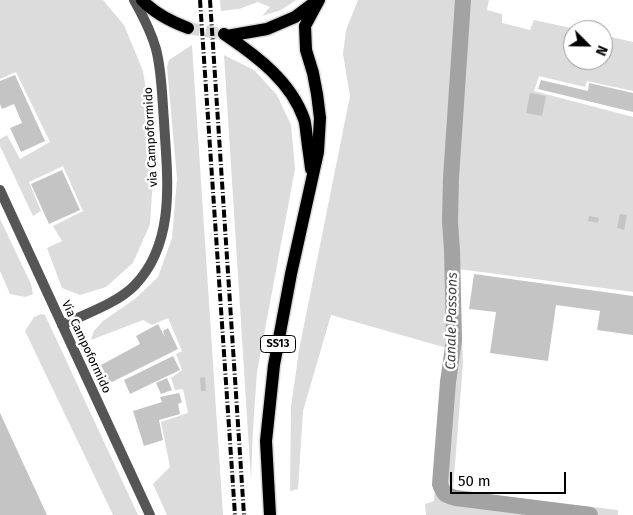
<!DOCTYPE html>
<html>
<head>
<meta charset="utf-8">
<style>
  body { margin:0 }
  #map { position:relative; width:633px; height:515px; overflow:hidden; background:#fff; font-family:"Fira Sans",sans-serif }
  canvas { display:block }
  .north { position:absolute; left:563px; top:20px; width:50px; height:50px; box-sizing:border-box; background:#fff; border:1px solid #999; border-radius:50%; rotate:113deg; font-size:14px; font-weight:700; line-height:20px; text-align:center; color:#000 }
  .north::after { content:''; display:block; margin:auto; width:18px; height:22px; background:#000; clip-path:polygon(50% 0,100% 100%,50% 72%,0 100%) }
  .scale { position:absolute; left:450px; top:472px; width:116px; height:22px; box-sizing:border-box; border:2px solid #000; border-top:0; padding-left:6px; font-size:15px; line-height:18px; white-space:nowrap; color:#000; -webkit-text-stroke:4px #fff; paint-order:stroke }
</style>
</head>
<body>
<div id="map">
<canvas width="633" height="515"></canvas>
<div class="north">N</div>
<div class="scale">50 m</div>
</div>
<script>
const c = document.querySelector('canvas').getContext('2d');
c.lineJoin = 'round';
function paint(path, color) {
  c.fillStyle = color;
  c.fill(path, 'evenodd');
}
function strokePath(path, color, width, dash) {
  c.strokeStyle = color;
  c.lineWidth = width;
  c.lineCap = dash ? 'butt' : 'round';
  c.setLineDash(dash || []);
  c.stroke(path);
}
function label(font, color, halo, rows, align = 'center') {
  c.font = font + ' "Fira Sans",sans-serif';
  c.lineWidth = 5;
  c.setLineDash([]);
  c.textBaseline = 'middle';
  c.strokeStyle = halo;
  c.fillStyle = color;
  for (const [text, x, y, turn = 0] of rows) {
    c.save();
    c.translate(x, y);
    c.rotate((+turn || 0) * Math.PI / 180);
    c.textAlign = isNaN(turn) ? turn : align;
    if (halo) c.strokeText(text, 0, 0);
    c.fillText(text, 0, 0);
    c.restore();
  }
}
const green = new Path2D(`
  M0 0H103L124 25 143 71 150 117 153 178 150 224 133 263 106 287 80 295 62 288 47 248 62 241 53 226 83 211 63 166 29 182 41 211 33 216 0 146V139L7 135 20 159 50 142 16 72 0 79Z
  M220 0H296L281 10 262 16 270 7 258 2 239 9 221 11Z
  M358 0H489L487 10 502 14V23L530 30 534 20 580 30H573V60H603V35L633 42V91L587 81 585 87 539 76 534 91 633 117V292L459 269 463 363 453 490 618 510V515H426L425 504 434 501 447 348 331 315 303 411 298 489 290 491 291 407 299 350 350 96 343 54 346 30Z
  M192 45 223 515H167L153 484 170 467 161 422 188 413 183 389 175 390 171 378 182 370 176 354 182 351 168 318 152 325 143 320 91 340 94 331 103 321 135 299 158 277 172 238 177 179 167 67 169 60Z
  M224 55 254 70 277 95 291 125 295 169 257 372 253 429 251 480Z
  M0 219 31 284 33 294 25 297 10 294 0 271Z
  M41 314 45 315 138 515H113L25 331 34 317Z`);
const canal = new Path2D(`
  M463 0 451 178 450 222 452 250 454 340 448 382 440 484C444 495 445 495 456 498L590 515`);
const building = new Path2D(`
  M15 75 45 141 21 152 10 128 22 123 14 104 2 109 0 104V81Z
  M541 80 588 91 589 83 633 93V112L538 89Z
  M530 93 546 96 542 116 526 113Z
  M62 170 80 210 49 224 31 184Z
  M620 214 627 215 624 230 617 228Z
  M589 216 599 218 598 223 588 221Z
  M474 274 633 296V335L597 330 600 311 556 305 548 361 490 353 496 312 469 309Z
  M158 324 165 337 163 331 168 328 178 349 110 383 101 365 140 344 136 336Z
  M173 356 180 370 130 394 124 380Z
  M205 377 206 391H201L200 378Z
  M167 378 172 390 161 394 156 383Z
  M179 393 182 402 178 404 180 414 159 420 163 440 144 446 133 411 162 402 160 397Z
  M0 413 47 515H0Z`);
const primaryTunnel = new Path2D(`
  M188 28 222 34`);
const minor = new Path2D(`
  M0 190 150 515
  M62 325C85 314 118 303 135 285 177 241 167 175 164 121 162 97 162 72 156 49 151 31 143 16 134 0`);
const primary = new Path2D(`
  M142 0C154 13 172 22 188 28
  M224 34 227 36 267 29 295 17 315 2
  M227 36C258 57 291 82 304 119 306 125 306 132 307 138 308 148 310 159 311 169
  M270 515 266 441 274 365 291 274 318 152 320 118 317 94 313 73 306 50 305 26 319 0`);
const rail = new Path2D(`
  M200 0 235 515
  M210 0 244 515`);
const shields = [
  [278,344,35]
];
const shieldNames = [
  ["SS13",278,344]
];
const streetNames = [
  ["via Campoformido",151,137,-93],
  ["Via Campoformido",86,347,65]
];
const waterNames = [
  ["Canale Passons",452,321,-89]
];
paint(green, '#dcdcdc');
strokePath(canal, '#a3a3a3', 16);
paint(building, '#c4c4c4');
strokePath(primaryTunnel, '#d9d9d9', 12, [12, 6]);
strokePath(primary, '#dbdbdb', 15);
strokePath(minor, '#555', 10);
strokePath(primary, '#000', 12);
strokePath(rail, '#000', 4, [8, 2.5, 1, 2.5]);
for (const [x, y, w] of shields) {
  const box = new Path2D();
  box.roundRect(x - w / 2, y - 8.5, w, 17, 4);
  c.fillStyle = '#fff';
  c.fill(box);
  strokePath(box, '#000', 1);
}
label('bold 11px', '#000', null, shieldNames);
label('12px', '#000', '#fff', streetNames);
label('italic 14px', '#444', '#fff', waterNames);
</script>
</body>
</html>
